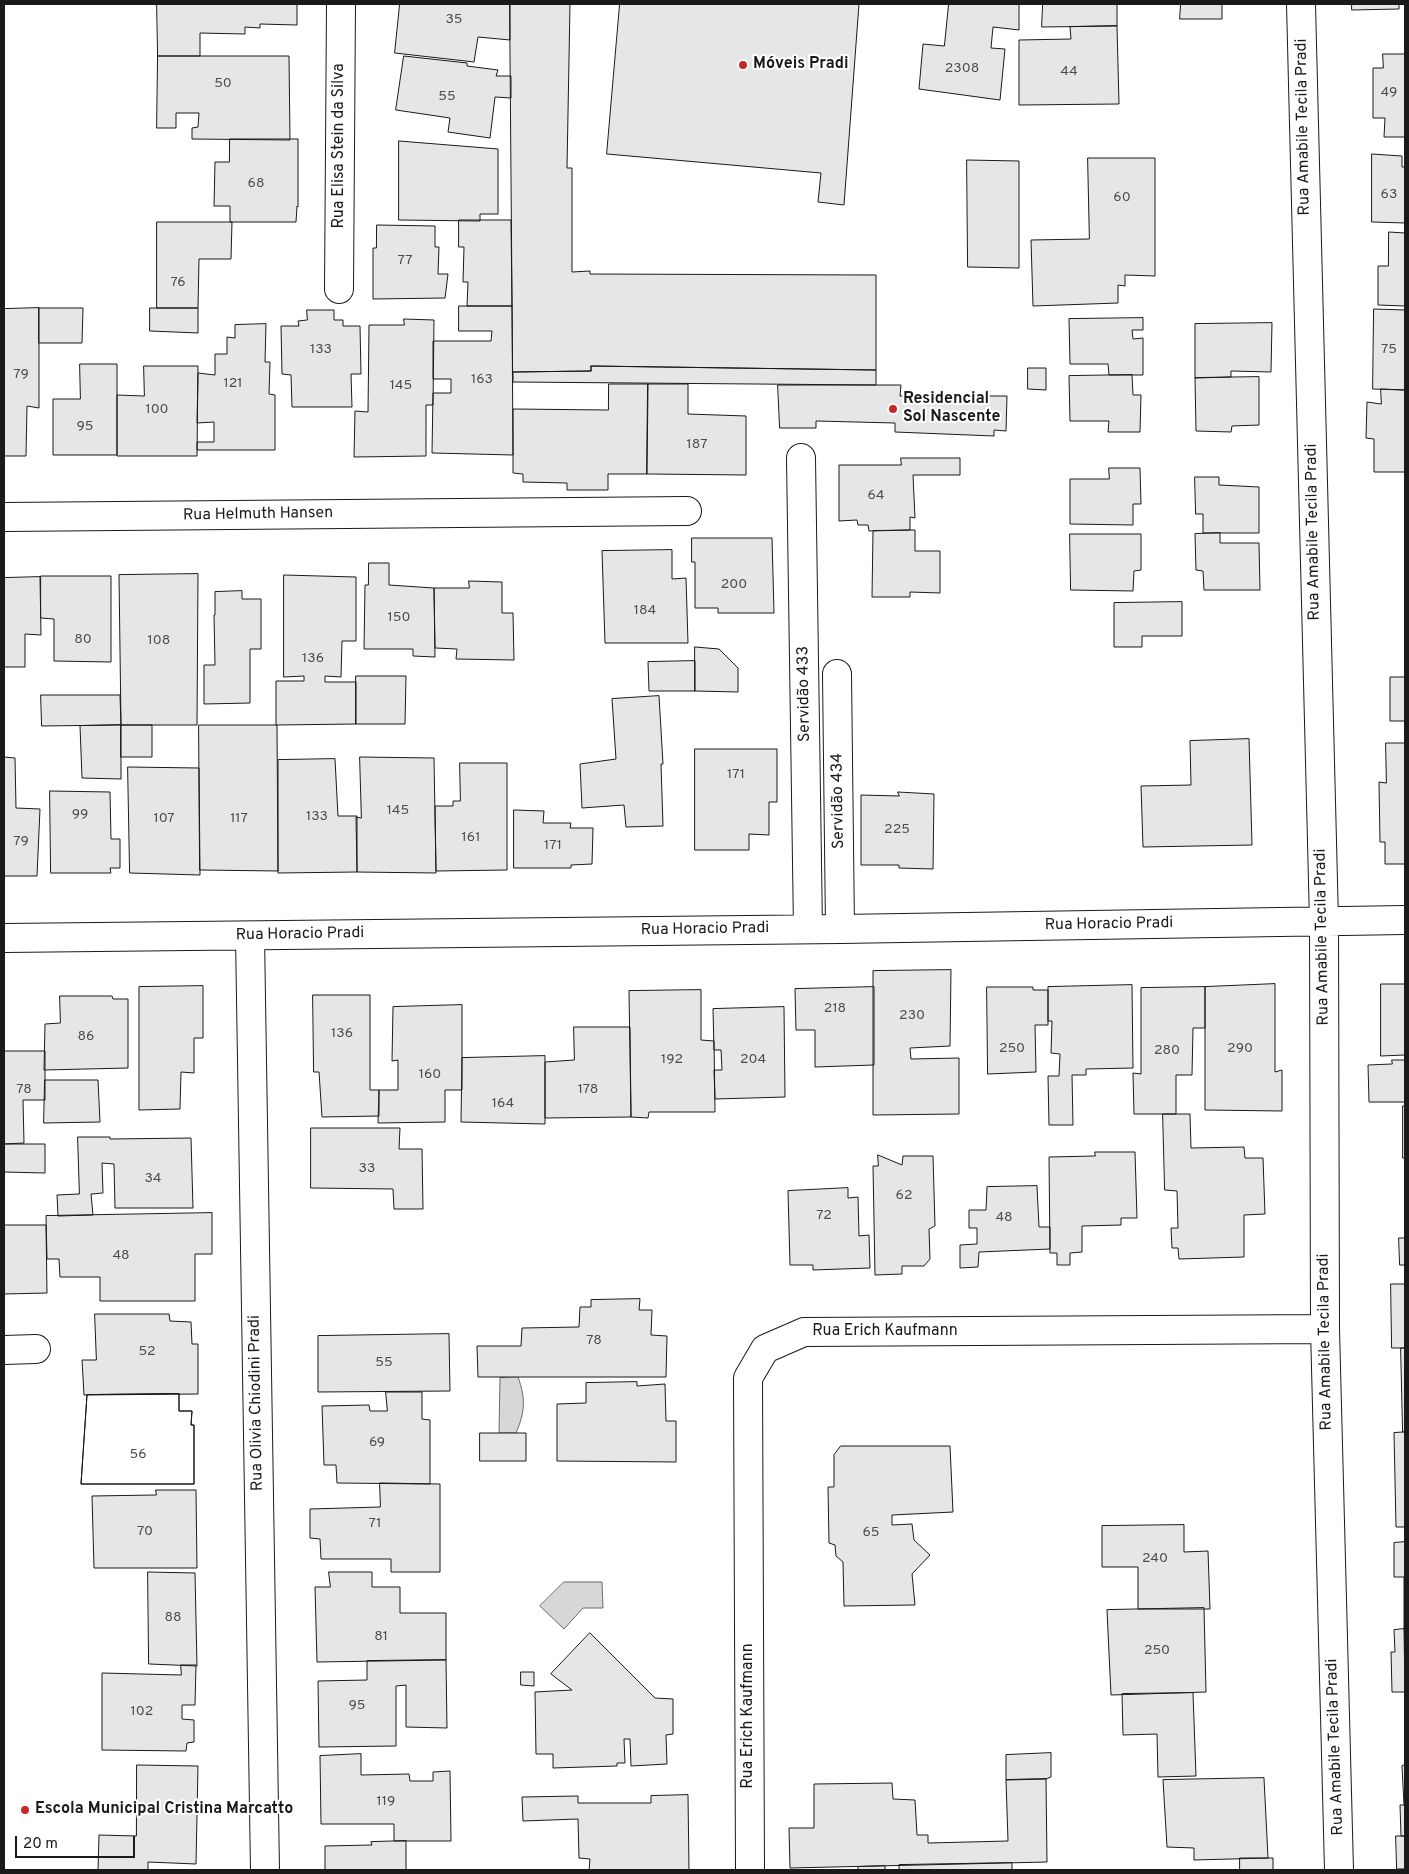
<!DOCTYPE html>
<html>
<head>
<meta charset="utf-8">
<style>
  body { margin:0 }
  #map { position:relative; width:1409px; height:1874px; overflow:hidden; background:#fff; font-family:Overpass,sans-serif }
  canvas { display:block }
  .frame { position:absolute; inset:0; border:5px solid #1a1a1a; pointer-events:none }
  .scale { position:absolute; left:15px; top:1836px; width:120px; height:22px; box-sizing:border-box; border:2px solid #1a1a1a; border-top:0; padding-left:6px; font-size:15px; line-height:18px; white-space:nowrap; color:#1a1a1a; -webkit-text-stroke:4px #fff; paint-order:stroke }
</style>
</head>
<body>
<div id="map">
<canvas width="1409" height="1874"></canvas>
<div class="frame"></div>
<div class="scale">20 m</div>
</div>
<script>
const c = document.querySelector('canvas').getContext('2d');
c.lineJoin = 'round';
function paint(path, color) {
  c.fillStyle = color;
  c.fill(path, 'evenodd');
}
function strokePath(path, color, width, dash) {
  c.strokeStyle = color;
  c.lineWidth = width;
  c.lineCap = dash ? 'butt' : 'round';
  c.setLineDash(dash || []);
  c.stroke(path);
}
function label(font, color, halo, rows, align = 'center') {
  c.font = font + ' Overpass,sans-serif';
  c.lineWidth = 4;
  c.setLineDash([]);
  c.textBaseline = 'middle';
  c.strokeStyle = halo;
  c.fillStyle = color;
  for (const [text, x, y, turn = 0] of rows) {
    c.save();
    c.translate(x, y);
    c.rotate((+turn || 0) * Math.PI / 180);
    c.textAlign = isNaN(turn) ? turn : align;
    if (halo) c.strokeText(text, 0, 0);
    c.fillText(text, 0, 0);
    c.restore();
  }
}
const water = new Path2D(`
  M518 1377C526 1399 525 1412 516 1433H499L500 1378Z
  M564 1582H602L603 1608H583L564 1629 540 1606Z`);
const building = new Path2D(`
  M157 4H297V25L260 24V28L245 27V34L200 33V56H158Z
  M400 4H510V40L478 37 474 62 395 53Z
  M510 4H570L567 168H572V272L590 271V274L876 275V370L591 366V371L513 372Z
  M620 4H859L844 205 818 202 821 173 607 154Z
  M949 4H1019V30L993 27 991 48 1005 49 1000 100 919 89 923 44 944 46Z
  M1043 4H1117V26L1042 27Z
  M1181 4H1222V19H1180Z
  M1352 4H1399V9L1352 10Z
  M1117 26 1119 104 1019 105V40L1071 39 1070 27Z
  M1383 54H1405V137H1384L1385 118H1373V68H1383Z
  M158 56H289L290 140 192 139V128L198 127 199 113H176V128H157Z
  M404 56 467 63V66L498 70 496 76H511V98L495 97 490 138 448 132 450 118 396 110Z
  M230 139H298V207L297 206 296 222H230V206H214L215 162H229Z
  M399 141 498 149V214H480V221L399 220Z
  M1372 154 1402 156V167H1405V223L1372 222Z
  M1088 158H1155V276L1125 275V286L1118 285V303L1033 306 1031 240 1089 239Z
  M967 160 1019 161V268L968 267Z
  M459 220H511L512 306H467L468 282H463L464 247H459Z
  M157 222H232L231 259H199L198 308H157Z
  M377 225 435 226V247H439L438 274H448L445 298 373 299V248H376Z
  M1389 232 1405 233V306L1378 305V266H1388Z
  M459 306H512L513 455 432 453 433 393H451V379H433V341H491L492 331H459Z
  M39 308V408L27 406 26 456H4V309Z
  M39 308H83L82 343H39Z
  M150 308H198V333L150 331Z
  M1374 309 1405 310V390L1373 389Z
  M307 310H334V320H343V326H360L361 374H351L352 407H292L291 375 282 374 281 326H299L298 321 307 320Z
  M1143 318V330H1132L1133 339 1143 338V375H1109L1108 364H1070L1069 319Z
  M404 319 434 320 433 405H426V456L354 457 355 411 368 412 369 325H404Z
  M1272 323 1271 372 1231 371V377L1195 378V324Z
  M266 324 265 362H270L269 394 275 395V450H197V442H214V422L197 423 198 373 215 375V354H227V337L235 338V325Z
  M80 364H117V455H53V399H80Z
  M144 366H198L197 456H117V395L144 396Z
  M591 366 876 370V385L513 382V372L591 371Z
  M1028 368H1046V390L1028 389Z
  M1132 375 1133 395H1141L1140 432H1108L1109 421H1070L1069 376Z
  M1259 377V425L1232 426 1231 432 1196 431 1195 378Z
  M609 384H648L647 474H608V490H567V483L523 482V474L513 473V409L608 410Z
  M648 384H688V414L746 416V475L647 474Z
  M778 385H901L900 396H1007L1006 431 994 430V436L895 432V423L816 421V428H780Z
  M1381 389 1405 390V472H1374V439L1366 438 1367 402 1381 404Z
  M901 458H960V475H913L915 518 910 517V530L869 531 868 525H858L857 520 839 521V465H901Z
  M1109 468H1140L1141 504H1133V525L1070 524V479H1109Z
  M1195 477H1219V485L1259 487V533H1203V514H1196Z
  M910 530H915V551H940V593L910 592V597H872L873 531Z
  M1220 533V543H1259L1260 590H1204L1203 571 1196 570 1195 534Z
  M1070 534H1141V570L1134 571 1133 591 1071 590Z
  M692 538H772L774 613H718V608H695V562H692Z
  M672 550V579L686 578 688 643H605L602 551Z
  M369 563H389V585L434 588 435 657 413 656V649H364L365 585H368Z
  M198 574 197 725H121L119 575Z
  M284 575 356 577V641H342L341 677 325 676V682H356V724L276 725V681H304V676L284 677Z
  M41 576H111V662L54 661V619L41 618Z
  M40 577 41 635 25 634V667H4V578Z
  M469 581 502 582V613H513L514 660 456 659 457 649 435 648 434 588H469Z
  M242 591V599H261V649H250V703L204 704V665H215L214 615H215V592Z
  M1182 602V636H1142V647H1114V603Z
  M1405 639V721H1390V677H1405Z
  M695 647 719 649 738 668V692L695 691Z
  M695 661V691H649L648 662Z
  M356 676H406L405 724H356Z
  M41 695H120L121 725 42 726Z
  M659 696 663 764H661L663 826 626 827 624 805 582 808 580 764 616 759 612 699Z
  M121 725H152V757H121Z
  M121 725V779L82 778 80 726Z
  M199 725H277L278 871 200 870Z
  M1249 739 1252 845 1143 847 1141 786 1191 785 1190 741Z
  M1386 743H1405V864H1385V842H1380L1379 782 1386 783Z
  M695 749H777V802H769V835L749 834V850H695Z
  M4 757 15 758 16 808 40 809 37 876H4Z
  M360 757 434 758 436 873 357 872 356 817 361 818Z
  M335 759 338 816H357V872L278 873V760Z
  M460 763H507V870L436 871 435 806H453V801H460Z
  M128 767 199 768 200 875 130 873Z
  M50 791 110 792 111 839H120V868H110L111 873H51Z
  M898 792 934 794 933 869 899 868V865H861V795L899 796Z
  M514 810 544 811 543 823H571L570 828H593L592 864 571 865V868H514Z
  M951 970 950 1046 910 1048 911 1059 959 1058V1114L873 1115V971Z
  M1275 984V1072L1282 1070V1111L1205 1110V987Z
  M1381 984H1405V1055L1381 1056Z
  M1132 985 1133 1068 1086 1069V1075H1072L1073 1125H1049L1048 1076H1059L1060 1054 1051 1053 1052 1021H1048V987Z
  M203 986V1038H194V1073L181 1072 180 1109 139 1110V987Z
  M874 987V1065L815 1067V1030H796L795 989Z
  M987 987H1033V990H1048V1025H1035L1036 1072 988 1074Z
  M1205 987V1028H1193L1192 1075H1176V1114H1134L1133 1073 1141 1074V988Z
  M701 990V1040L714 1041 715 1112H649L648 1118 631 1117 629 991Z
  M313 995H370V1090H379V1116L322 1117 319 1072H314Z
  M60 996H112L113 999H128V1068L44 1070 45 1024 60 1023Z
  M462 1005V1090H445V1122L378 1123 379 1090H398V1060L392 1061 393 1007Z
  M784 1007 785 1097 715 1099 714 1070H722L721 1050H714L713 1009Z
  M574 1027H630L631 1117 545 1118V1062L574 1060Z
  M4 1051H45V1100H23L24 1143 4 1144Z
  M545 1056V1124L461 1122 462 1058Z
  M1392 1060H1405V1102H1369L1368 1065 1392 1064Z
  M45 1080H98L100 1122 44 1123Z
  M1403 1106H1405V1158H1403Z
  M1163 1114H1190L1191 1148 1244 1147 1245 1158H1263L1265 1214 1244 1215V1257L1179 1259 1178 1248H1172L1171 1228H1178L1177 1191 1165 1190Z
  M311 1128H400L399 1149H422L423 1209H394L393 1189 311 1188Z
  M78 1137H110V1139L191 1138 193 1208H115L114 1164 102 1163 103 1193 91 1194 93 1215 58 1216 57 1195 79 1194Z
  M4 1144H45V1173L4 1172Z
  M1095 1152H1135L1137 1218H1121V1225L1082 1226V1252L1070 1253V1265H1057V1253H1050L1049 1157 1095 1156Z
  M878 1155 902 1165 903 1156H933L935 1226 929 1229 930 1259 924 1266H902V1274L875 1275 873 1166H878Z
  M1037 1186 1039 1227H1050V1249L979 1252 978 1267 960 1268V1245L977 1244V1228H969V1210H986L987 1187Z
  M848 1188V1198L858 1197 859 1236 869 1235 870 1268 813 1270V1265H790L788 1191Z
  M212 1213V1254H195V1301H100V1277H60L59 1259H47L46 1216Z
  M4 1225H46L47 1293 4 1294Z
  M1399 1238H1405V1265H1400Z
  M1391 1284H1405V1348H1392Z
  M640 1299 639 1310H652L651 1335 667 1336 666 1377H478L477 1346H521L522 1328 579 1327 580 1307H591V1300Z
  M95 1314H169L170 1321 191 1322 192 1344H198V1394L84 1395 82 1360H96Z
  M449 1334 450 1391 318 1392V1336Z
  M1401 1348H1405V1432H1403Z
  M637 1382V1386L665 1384 666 1421H676V1462L557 1461V1404L586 1403V1383Z
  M386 1392H422V1419L430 1420V1484L337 1483 336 1465H324L322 1406 369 1405 370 1411H387Z
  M179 1394V1411H192L191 1425H194V1484H81L87 1395Z
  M179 1394V1411H192L191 1425H194V1484H81L87 1395Z
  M1403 1432H1405V1527H1396L1394 1433Z
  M480 1433H526V1461H480Z
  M841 1446H950L953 1512 892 1515V1525L912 1524 914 1540 930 1555 912 1574 915 1605 844 1606 843 1562 836 1556 835 1545 829 1543 828 1487H834V1455Z
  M380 1483 440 1484V1572H391V1559H321L320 1539 310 1538V1509L380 1507Z
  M156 1490H196L197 1568H94L92 1496 156 1495Z
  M1184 1525V1552L1208 1551 1210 1609H1138V1567H1102V1526Z
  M1405 1542V1629H1404V1577H1394V1543Z
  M148 1572 195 1573 197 1666 149 1664Z
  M329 1572H372V1587H400V1613H446V1660L317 1662 315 1587H330Z
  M1204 1608 1206 1692 1111 1695 1107 1610Z
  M1404 1629 1405 1692H1392L1391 1652H1395L1394 1630Z
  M590 1633 655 1698 673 1699V1734L666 1735 667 1764 631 1766 630 1739H624L625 1763H617V1766L553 1768V1754H536L535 1692 572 1690 551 1674Z
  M446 1660 447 1728 406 1727V1685L396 1686V1746L319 1747 318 1681 367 1680V1661Z
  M181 1665H196L195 1705H182V1719L194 1720V1742L187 1743 186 1751 102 1750V1673L181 1675Z
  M521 1672H534V1686L521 1685Z
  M1193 1693 1196 1776 1158 1777 1157 1734 1123 1735 1122 1694Z
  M1051 1753V1777L1046 1779 1006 1780V1755Z
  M361 1754V1775L409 1774 410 1781H433V1772L450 1771 451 1841H394V1824H321L320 1756Z
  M137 1765 198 1766 196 1864 148 1862V1870H98L99 1835 136 1836Z
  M1405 1765V1836H1401L1400 1805H1404L1402 1766Z
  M1264 1778 1268 1858 1194 1860V1848L1167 1847 1163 1780Z
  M1046 1779 1047 1862 790 1868 789 1828H814V1784L892 1783 893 1799 915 1800 917 1835H928V1843L1008 1841 1006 1780Z
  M688 1795 689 1870H589L590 1859 579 1858 578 1819 523 1821 522 1797 578 1796V1803H651V1796Z
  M1396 1836H1405V1869H1397Z
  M406 1841V1870H317H325V1846L372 1845 371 1842Z
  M1240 1858H1273V1870H1240Z
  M1012 1863V1870H899V1865Z
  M885 1866V1870H858V1867Z`);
const minor = new Path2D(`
  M1301 4 1324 921 1325 1329 1339 1870
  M339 289 341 4
  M801 458 808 929
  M4 517 687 511
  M837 674 840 929
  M250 936 265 1870
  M4 938 840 929 1405 920
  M4 1350 36 1349
  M750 1870 748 1378 765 1349 804 1332 1325 1329`);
const markers = [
  [743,65,5,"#c62828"],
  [893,409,5,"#c62828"],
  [25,1810,5,"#c62828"]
];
const numberNames = [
  ["35",454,20],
  ["2308",962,69],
  ["44",1069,72],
  ["50",223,84],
  ["49",1389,93],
  ["55",447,97],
  ["68",256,184],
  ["63",1389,195],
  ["60",1122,198],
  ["77",405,261],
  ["76",178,283],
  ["133",321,350],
  ["75",1389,350],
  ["79",21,375],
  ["163",482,380],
  ["121",233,384],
  ["145",401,386],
  ["100",157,410],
  ["95",85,427],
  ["187",697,445],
  ["64",876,496],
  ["200",734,585],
  ["184",645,611],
  ["150",399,618],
  ["80",83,640],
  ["108",159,641],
  ["136",313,659],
  ["171",736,775],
  ["145",398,811],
  ["99",80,815],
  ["133",317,817],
  ["107",164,819],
  ["117",239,819],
  ["225",897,830],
  ["161",471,838],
  ["79",21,842],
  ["171",553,846],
  ["218",835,1009],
  ["230",912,1016],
  ["136",342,1034],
  ["86",86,1037],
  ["250",1012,1049],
  ["290",1240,1049],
  ["280",1167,1051],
  ["192",672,1060],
  ["204",753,1060],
  ["160",430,1075],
  ["78",24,1090],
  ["178",588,1090],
  ["164",503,1104],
  ["33",367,1169],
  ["34",153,1179],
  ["62",904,1196],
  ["72",824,1216],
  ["48",1004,1218],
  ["48",121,1256],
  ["78",594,1341],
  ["52",147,1352],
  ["55",384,1363],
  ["69",377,1443],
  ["56",138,1455],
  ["71",375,1524],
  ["70",145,1532],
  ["65",871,1533],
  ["240",1155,1559],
  ["88",173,1618],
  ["81",381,1637],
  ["250",1157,1651],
  ["95",357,1706],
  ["102",142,1712],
  ["119",386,1802]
];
const poiNames = [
  ["Móveis Pradi",753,65],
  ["Residencial",903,400],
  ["Sol Nascente",903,418],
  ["Escola Municipal Cristina Marcatto",35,1810]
];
const streetNames = [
  ["Rua Amabile Tecila Pradi",1304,127,-91],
  ["Rua Elisa Stein da Silva",340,146,-90],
  ["Rua Helmuth Hansen",258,515,-1],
  ["Rua Amabile Tecila Pradi",1314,532,-91],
  ["Servidão 433",805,694,-91],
  ["Servidão 434",839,801,-91],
  ["Rua Horacio Pradi",1109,925,-1],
  ["Rua Horacio Pradi",705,930,-1],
  ["Rua Horacio Pradi",300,935,-1],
  ["Rua Amabile Tecila Pradi",1323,937,-91],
  ["Rua Erich Kaufmann",885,1332],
  ["Rua Amabile Tecila Pradi",1326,1342,-91],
  ["Rua Olivia Chiodini Pradi",257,1403,-91],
  ["Rua Erich Kaufmann",749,1716,-90],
  ["Rua Amabile Tecila Pradi",1336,1747,-92]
];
paint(water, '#d7d7d7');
strokePath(water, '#6a6a6a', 1);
paint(building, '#e6e6e6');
strokePath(building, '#1a1a1a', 1);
strokePath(minor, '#1a1a1a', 30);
strokePath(minor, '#fff', 28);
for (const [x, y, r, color] of markers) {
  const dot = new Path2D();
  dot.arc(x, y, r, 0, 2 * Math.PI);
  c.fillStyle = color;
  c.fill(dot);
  strokePath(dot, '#fff', 2);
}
label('14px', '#4d4d4d', null, numberNames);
label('bold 16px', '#1a1a1a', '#fff', poiNames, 'left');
label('16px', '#1a1a1a', '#fff', streetNames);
</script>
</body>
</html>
